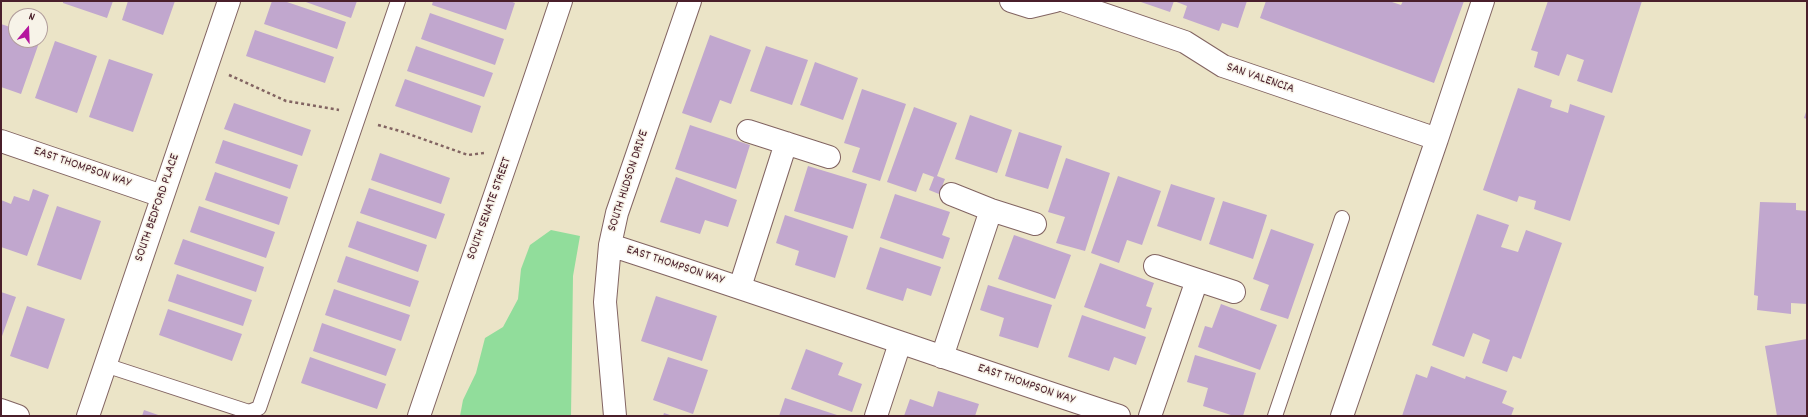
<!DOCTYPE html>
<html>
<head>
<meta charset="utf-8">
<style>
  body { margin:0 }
  #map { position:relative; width:1808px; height:417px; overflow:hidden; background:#ebe4c7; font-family:Dekko,sans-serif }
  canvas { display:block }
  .frame { position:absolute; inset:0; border:2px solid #4a1f2b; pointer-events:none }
  .north { position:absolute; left:8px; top:8px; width:40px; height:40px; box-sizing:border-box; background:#f7f3e8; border:1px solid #b29e9c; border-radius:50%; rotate:19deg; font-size:11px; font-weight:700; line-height:16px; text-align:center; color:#4a1f2b }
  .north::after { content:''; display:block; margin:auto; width:14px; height:18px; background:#b5179e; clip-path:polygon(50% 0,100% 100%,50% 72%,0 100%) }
</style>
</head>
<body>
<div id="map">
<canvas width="1808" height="417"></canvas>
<div class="frame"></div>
<div class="north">N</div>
</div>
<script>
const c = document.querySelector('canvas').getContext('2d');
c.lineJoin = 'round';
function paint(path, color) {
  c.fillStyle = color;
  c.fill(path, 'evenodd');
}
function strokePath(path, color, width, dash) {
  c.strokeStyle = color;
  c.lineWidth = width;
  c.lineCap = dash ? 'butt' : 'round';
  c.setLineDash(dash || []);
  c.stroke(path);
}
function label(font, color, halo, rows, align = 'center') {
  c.font = font + ' Dekko,sans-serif';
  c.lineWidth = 3;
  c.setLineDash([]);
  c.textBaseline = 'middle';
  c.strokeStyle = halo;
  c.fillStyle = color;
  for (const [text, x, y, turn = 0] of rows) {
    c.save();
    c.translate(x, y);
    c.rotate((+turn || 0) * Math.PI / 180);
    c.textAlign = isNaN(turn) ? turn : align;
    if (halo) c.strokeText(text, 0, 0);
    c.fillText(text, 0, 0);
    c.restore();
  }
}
const green = new Path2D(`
  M551 230 580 236 573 276 571 416H460L463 400 476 373 485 338 503 327 518 299 521 269 530 245Z`);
const building = new Path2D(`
  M63 1H113L107 18 63 3Z
  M128 1H175L163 35 122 20Z
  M272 1H284L346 22 337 49 264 24Z
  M303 1H357L351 18Z
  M433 1H510L515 3 506 30 432 5Z
  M1138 1H1174L1170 12Z
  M1174 1H1247L1238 28 1222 23 1219 31 1183 18 1187 6Z
  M1266 1H1389L1401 5 1403 1H1464L1434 83 1260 18Z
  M1548 1H1642L1612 93 1577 81 1584 60 1567 54 1559 76 1534 67 1538 52 1531 50Z
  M430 13 504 39 495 65 421 39Z
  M1 24 16 29V40H40L21 94 1 87Z
  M255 30 334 57 325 83 246 56Z
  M710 35 751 50 731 104 720 100 711 123 682 113Z
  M55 41 97 56 77 113 35 98Z
  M416 46 493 73 484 97 407 71Z
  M766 46 808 60 792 105 750 91Z
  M109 59 153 74 133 132 89 117Z
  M815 62 858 78 843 120 800 105Z
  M405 79 481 106 472 133 395 106Z
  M1518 88 1552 100 1550 107 1568 113 1570 104 1605 116 1570 221 1534 209 1536 201 1519 196 1517 202 1483 190Z
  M862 89 906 104 880 181 852 172 860 148 844 143Z
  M234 103 311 130 302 156 224 129Z
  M914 107 957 123 937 176 945 179 939 194 929 190 934 177 923 173 916 192 887 182Z
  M1807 109V119L1804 118Z
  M970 115 1012 130 997 173 955 159Z
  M690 125 750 145 736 189 675 169Z
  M1019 132 1062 146 1048 189 1005 176Z
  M223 140 298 165 290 189 215 163Z
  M380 153 450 178 441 204 371 180Z
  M1066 158 1110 173 1085 251 1056 243 1065 217 1048 212Z
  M808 166 867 184 853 229 794 211Z
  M215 172 288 197 279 225 205 200Z
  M1118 176 1161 191 1142 245 1127 240 1119 263 1091 253Z
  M676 177 737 200 728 227 705 220 700 234 660 222Z
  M1171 184 1215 198 1201 241 1157 226Z
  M369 188 445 214 436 239 360 213Z
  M33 189 49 195 27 256 1 247V200L11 204 14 196 29 201Z
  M895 194 950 212 942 235 950 238 943 259 880 238Z
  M1223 201 1267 215 1253 259 1209 244Z
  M1760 202 1796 203V210L1807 211V304L1791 303V314L1757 310 1758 296 1754 295Z
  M57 206 101 221 81 280 37 265Z
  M199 206 275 232 266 258 190 232Z
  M1477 214 1509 225 1501 247 1518 252 1526 230 1562 243 1521 359 1513 356 1507 372 1482 363 1490 340 1473 333 1464 357 1432 345Z
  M785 215 848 236 835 278 795 265 799 251 776 243Z
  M357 221 427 245 418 272 348 247Z
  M1271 229 1314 244 1288 319 1260 310 1269 285 1253 279Z
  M1014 235 1071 255 1055 299 998 279Z
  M183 239 264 267 256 292 174 264Z
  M880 247 941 267 931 296 907 288 903 301 866 289Z
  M346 256 419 281 410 307 337 282Z
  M1100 263 1154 283 1146 306 1152 308 1145 329 1084 307Z
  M177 274 252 300 243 326 168 301Z
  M988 285 1052 305 1038 348 999 336 1004 318 980 310Z
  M334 289 410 315 401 341 325 315Z
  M1 292 16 297 1 339Z
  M656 296 717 316 702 361 641 341Z
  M1221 304 1277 325 1260 370 1198 347 1205 326 1212 328Z
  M27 306 65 319 48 369 10 356Z
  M168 309 242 334 232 361 159 335Z
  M1082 315 1146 337 1136 365 1114 357 1109 371 1068 357Z
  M322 323 396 349 386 376 313 351Z
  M1807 339V416H1777L1765 346Z
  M806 349 843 363 838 375 862 384 852 412 791 389Z
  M1195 355 1256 373 1243 416H1234L1203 406 1208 388 1187 382Z
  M310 357 386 384 377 409 301 383Z
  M668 357 708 370 693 414 653 400Z
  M1431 366 1465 379 1466 376 1507 391 1502 403 1514 408 1511 416H1402L1416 374 1427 378Z
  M938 391 979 404 975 416H904L910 399 933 407Z
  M785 398 840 416H779Z
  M144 410 161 416H142Z
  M664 413 673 416H663Z`);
const path = new Path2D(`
  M229 75 286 101 339 110
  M378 125 400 131 468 155 484 153`);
const lane = new Path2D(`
  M105 365 249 412 259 408 398 1
  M1275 416 1342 218`);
const street = new Path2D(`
  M1011 1 1030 7 1055 1
  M1065 1 1185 42 1223 66 1437 139 1342 416
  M748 131 829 157
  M1437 139 1483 1
  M1 141 162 196
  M951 194 991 210 1035 224
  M610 245C780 300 949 360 1119 416
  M1155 266 1234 292
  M740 287 786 143
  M942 357 991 210
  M1 410 18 416
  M88 416 229 1
  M419 416C466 277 515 140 561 1
  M615 416 605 302 610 245 617 213 690 1
  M876 416 900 343
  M1150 416 1197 280`);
const streetNames = [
  ["SAN VALENCIA",1260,79,19],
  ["EAST THOMPSON WAY",82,168,19],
  ["SOUTH HUDSON DRIVE",629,181,-72],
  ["SOUTH BEDFORD PLACE",158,208,-71],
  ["SOUTH SENATE STREET",490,209,-70],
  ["EAST THOMPSON WAY",675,266,18],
  ["EAST THOMPSON WAY",1026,385,19]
];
paint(green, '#91dd9b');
paint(building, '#c1a7ce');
strokePath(lane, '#826462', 16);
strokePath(street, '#826462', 24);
strokePath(path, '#826462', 2.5, [3, 3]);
strokePath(lane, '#fff', 14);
strokePath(street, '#fff', 22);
label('13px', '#4a1f2b', '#f7f3e8', streetNames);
</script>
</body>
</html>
